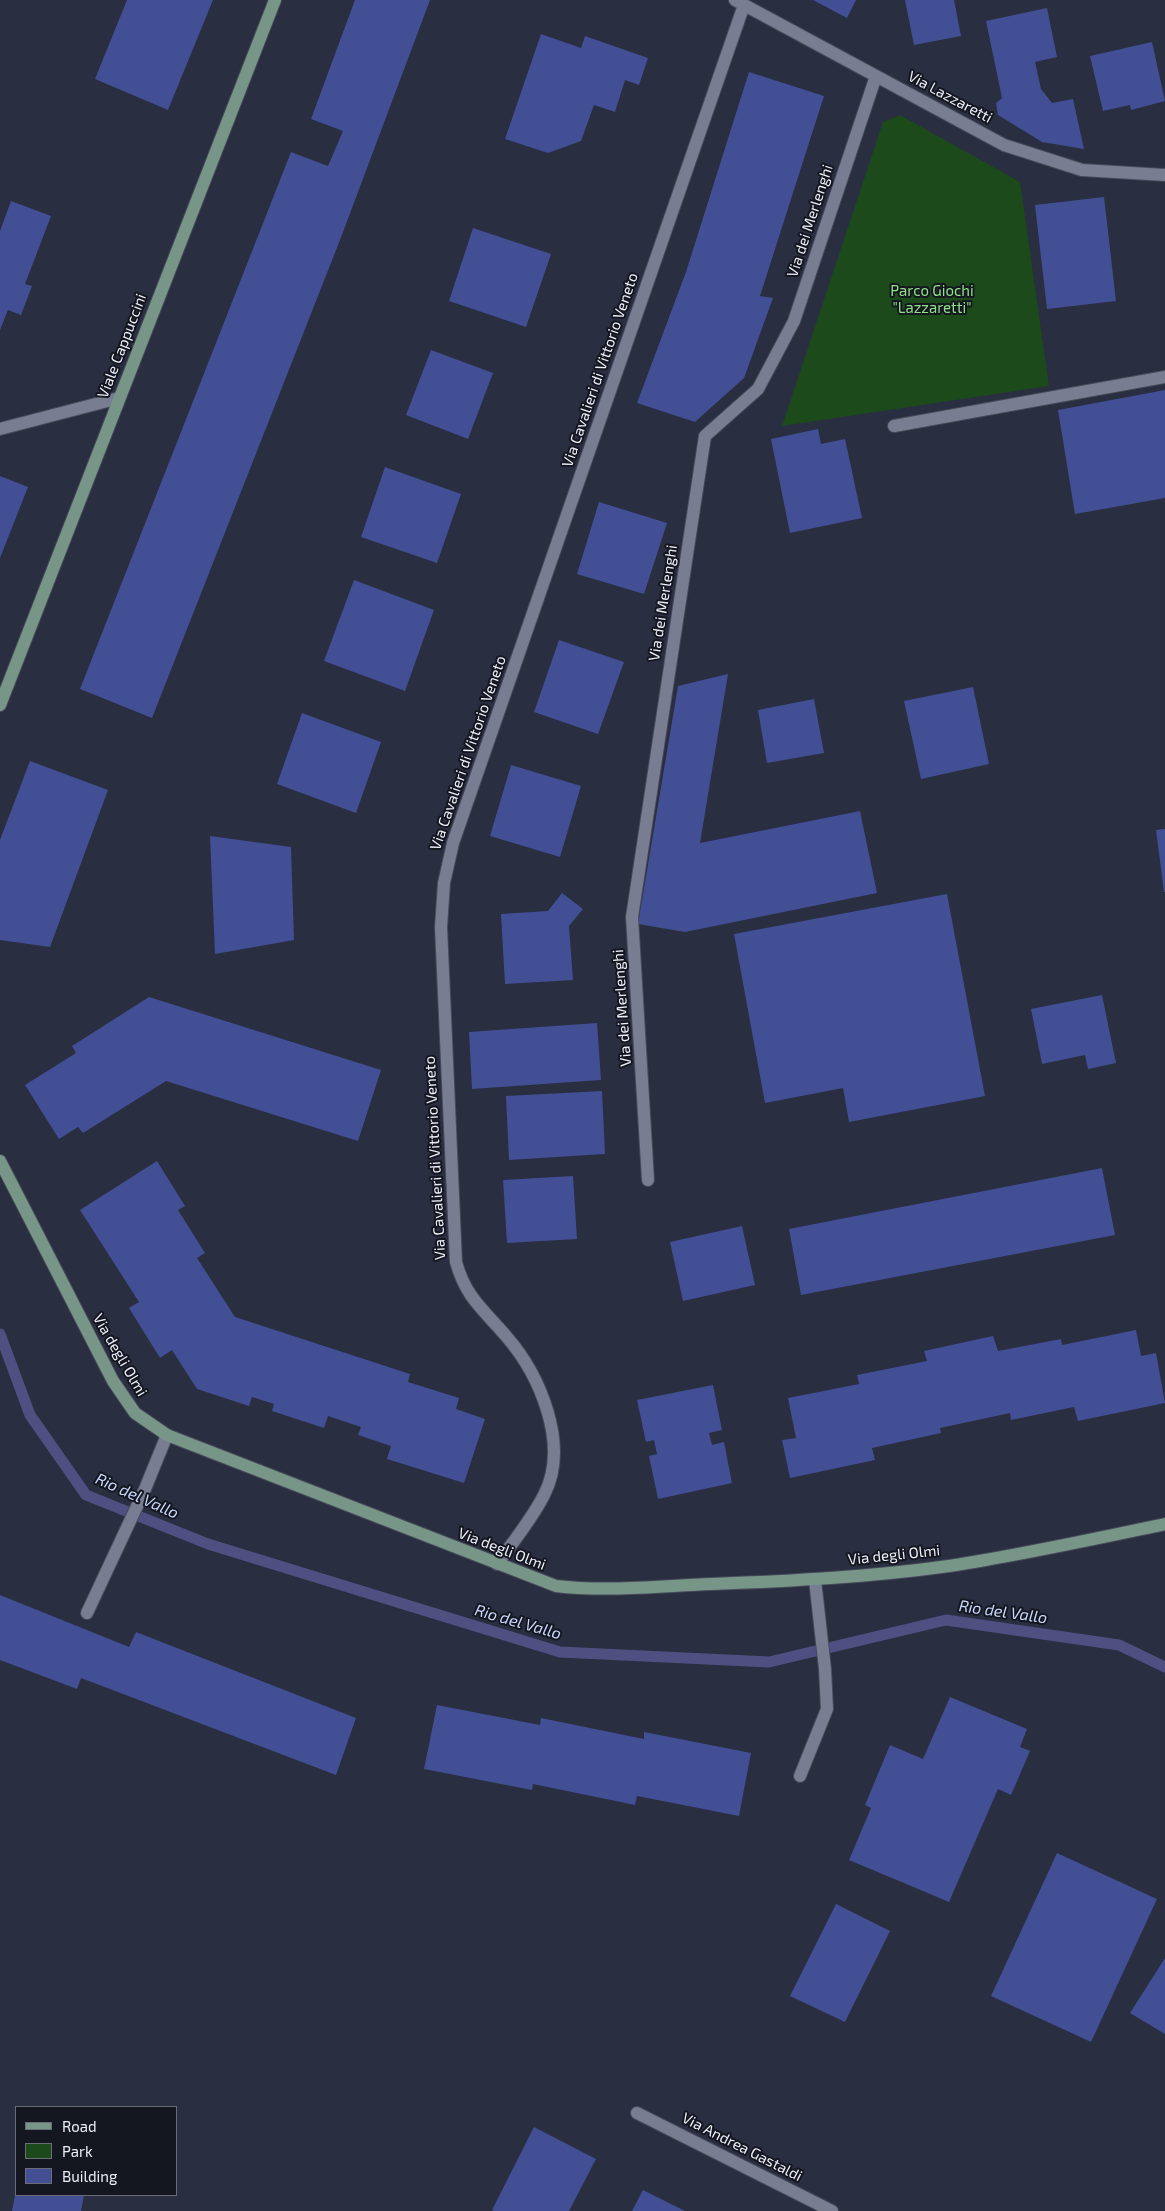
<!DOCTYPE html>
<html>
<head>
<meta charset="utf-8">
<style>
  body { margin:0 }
  #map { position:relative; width:1165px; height:2211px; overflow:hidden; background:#292e40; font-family:"Exo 2",sans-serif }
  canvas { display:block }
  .legend { position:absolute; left:15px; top:2106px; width:162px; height:90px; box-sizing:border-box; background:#14171f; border:1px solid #6a6d77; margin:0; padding:6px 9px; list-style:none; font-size:15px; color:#ebeffa }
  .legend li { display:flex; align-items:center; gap:10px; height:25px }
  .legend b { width:25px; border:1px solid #6a6d77 }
</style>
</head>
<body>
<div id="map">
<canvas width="1165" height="2211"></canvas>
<ul class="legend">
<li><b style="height:6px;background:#789688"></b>Road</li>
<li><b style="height:14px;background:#1d4a1a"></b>Park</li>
<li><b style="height:14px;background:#424f95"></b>Building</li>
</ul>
</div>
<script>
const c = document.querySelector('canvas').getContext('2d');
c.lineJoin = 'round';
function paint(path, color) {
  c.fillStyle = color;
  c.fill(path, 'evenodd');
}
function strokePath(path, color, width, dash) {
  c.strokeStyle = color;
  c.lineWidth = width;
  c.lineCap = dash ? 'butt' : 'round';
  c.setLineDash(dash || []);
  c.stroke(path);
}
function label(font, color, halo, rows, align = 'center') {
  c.font = font + ' "Exo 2",sans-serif';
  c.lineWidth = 4;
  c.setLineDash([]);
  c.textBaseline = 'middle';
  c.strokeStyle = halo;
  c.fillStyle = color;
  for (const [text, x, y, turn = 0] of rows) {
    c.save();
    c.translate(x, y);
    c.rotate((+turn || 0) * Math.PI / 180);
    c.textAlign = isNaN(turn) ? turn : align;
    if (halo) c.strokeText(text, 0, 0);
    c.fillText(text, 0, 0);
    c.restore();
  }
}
const green = new Path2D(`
  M900 115 1020 182 1049 386 782 426 883 122Z`);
const stream = new Path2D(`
  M0 1334 30 1415 86 1495 208 1544 560 1652 769 1662 946 1620 1119 1645 1165 1667`);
const building = new Path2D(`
  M127 0H213L168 110 95 79Z
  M355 0H430L340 240 152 718 80 689 291 152 328 166 343 131 311 119Z
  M813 0H856L847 18Z
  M905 0H954L961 36 914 45Z
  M1047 8 1057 57 1035 62 1041 89 1052 103 1073 99 1084 149 1042 142 998 115 996 103 1002 98 986 21Z
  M541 34 581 48 585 36 648 58 639 85 625 80 615 112 594 105 581 141 548 153 505 139Z
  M1152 42 1165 101 1131 110 1130 105 1103 111 1090 56Z
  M749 72 824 96 760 296 773 298 744 378 695 422 637 403 686 272Z
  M1104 197 1116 301 1047 309 1035 205Z
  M11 201 51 216 25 284 32 286 21 315 8 310 0 330V231Z
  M473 228 551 254 526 327 449 301Z
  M431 350 493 373 468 439 406 415Z
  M1165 390V498L1075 514 1058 410Z
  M818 429 821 444 845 439 862 518 790 533 771 439Z
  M385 467 461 494 437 563 361 537Z
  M0 476 28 487 0 558Z
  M599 502 667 523 644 594 577 574Z
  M354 580 434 610 405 691 324 661Z
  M559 640 624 662 598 734 534 712Z
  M728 674 700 843 860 811 877 893 685 932 638 924 678 686Z
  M973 687 989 764 921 779 904 701Z
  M814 699 824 753 767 763 758 710Z
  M302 713 381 742 356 813 277 784Z
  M30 761 108 790 50 947 0 940V840Z
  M511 765 581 786 560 857 490 836Z
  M1165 829V892H1164L1156 830Z
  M210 836 291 847 294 940 215 954Z
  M562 893 583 909 569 926 573 980 505 984 501 914 548 911Z
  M947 894 985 1096 849 1122 843 1088 765 1103 734 934Z
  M1102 995 1116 1063 1088 1069 1085 1055 1042 1064 1031 1009Z
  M149 997 381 1070 358 1141 166 1081 83 1133 78 1127 59 1139 25 1085 76 1053 72 1046Z
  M597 1023 601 1080 472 1089 469 1032Z
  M602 1091 605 1154 509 1160 506 1096Z
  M157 1161 185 1206 178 1210 205 1253 197 1258 235 1317 410 1374 408 1382 459 1398 456 1409 485 1419 464 1483 387 1459 391 1446 358 1435 361 1427 328 1416 324 1428 272 1411 274 1404 252 1397 249 1406 197 1389 172 1350 160 1358 129 1308 139 1302 80 1210Z
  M1102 1168 1115 1235 801 1295 789 1229Z
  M573 1176 577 1239 507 1243 503 1180Z
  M742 1226 755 1285 683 1301 670 1242Z
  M1136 1330 1141 1356 1156 1353 1165 1403 1078 1421 1074 1407 1011 1420 1010 1413 940 1428 941 1433 872 1448 875 1460 790 1478 782 1440 796 1438 788 1398 859 1384 857 1375 927 1361 924 1351 993 1336 998 1351 1061 1339 1062 1345Z
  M713 1385 722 1430 709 1433 712 1445 724 1442 732 1483 658 1499 649 1456 657 1454 654 1440 646 1442 637 1400Z
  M0 1595 129 1647 136 1632 356 1718 336 1775 81 1678 77 1689 0 1660Z
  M950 1697 1027 1729 1020 1747 1030 1751 1011 1795 998 1789 949 1902 849 1860 871 1808 865 1805 890 1745 923 1759Z
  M437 1705 540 1725 541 1718 644 1739V1732L751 1753 739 1816 637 1796 635 1805 533 1784 532 1790 424 1769Z
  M1057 1853 1157 1899 1091 2042 991 1996Z
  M836 1904 890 1931 845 2022 790 1996Z
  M1165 1958V2034L1130 2013Z
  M534 2127 596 2159 569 2211H494L492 2210Z
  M643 2190 685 2211H632Z
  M15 2195H84L81 2211H12Z`);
const lane = new Path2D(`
  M894 426 1165 377
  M87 1613 145 1489 167 1435
  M800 1776 827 1709 825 1669 815 1580`);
const street = new Path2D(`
  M735 0 1004 145 1082 170 1165 175
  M0 429 119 398
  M648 1180 632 917 705 436 758 389 794 321 876 76
  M497 1564C513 1542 532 1519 544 1495 570 1445 540 1375 506 1336 483 1309 466 1298 456 1262L441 927 444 883 453 843 744 5
  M637 2113 832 2211`);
const secondary = new Path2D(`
  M0 705 275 0
  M0 1161 113 1381 135 1413 167 1435 556 1586C606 1592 660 1586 711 1584 791 1581 870 1577 949 1566 1021 1555 1094 1539 1165 1524`);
const streetNames = [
  ["Via Lazzaretti",950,97,28],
  ["Via dei Merlenghi",810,221,-72],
  ["Viale Cappuccini",122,346,-69],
  ["Via Cavalieri di Vittorio Veneto",600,370,-71],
  ["Via dei Merlenghi",663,603,-81],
  ["Via Cavalieri di Vittorio Veneto",468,753,-71],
  ["Via dei Merlenghi",622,1008,-94],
  ["Via Cavalieri di Vittorio Veneto",435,1158,-93],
  ["Via degli Olmi",120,1355,60],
  ["Via degli Olmi",502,1549,21],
  ["Via degli Olmi",894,1555,-6],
  ["Via Andrea Gastaldi",742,2147,27]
];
const parkNames = [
  ["Parco Giochi",932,291],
  ["\"Lazzaretti\"",932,308]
];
const waterNames = [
  ["Rio del Vallo",137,1496,24],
  ["Rio del Vallo",1003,1612,8],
  ["Rio del Vallo",518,1622,16]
];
paint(green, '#1d4a1a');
strokePath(stream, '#504f81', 11);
paint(building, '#424f95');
strokePath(lane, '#464a59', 14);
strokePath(street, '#464a59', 14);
strokePath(secondary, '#464a59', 14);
strokePath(lane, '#787d92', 12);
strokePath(street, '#787d92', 12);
strokePath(secondary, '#789688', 12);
label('15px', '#ebeffa', '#14171f', streetNames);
label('15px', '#90e189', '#14171f', parkNames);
label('italic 16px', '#cad6fe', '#14171f', waterNames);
</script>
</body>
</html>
